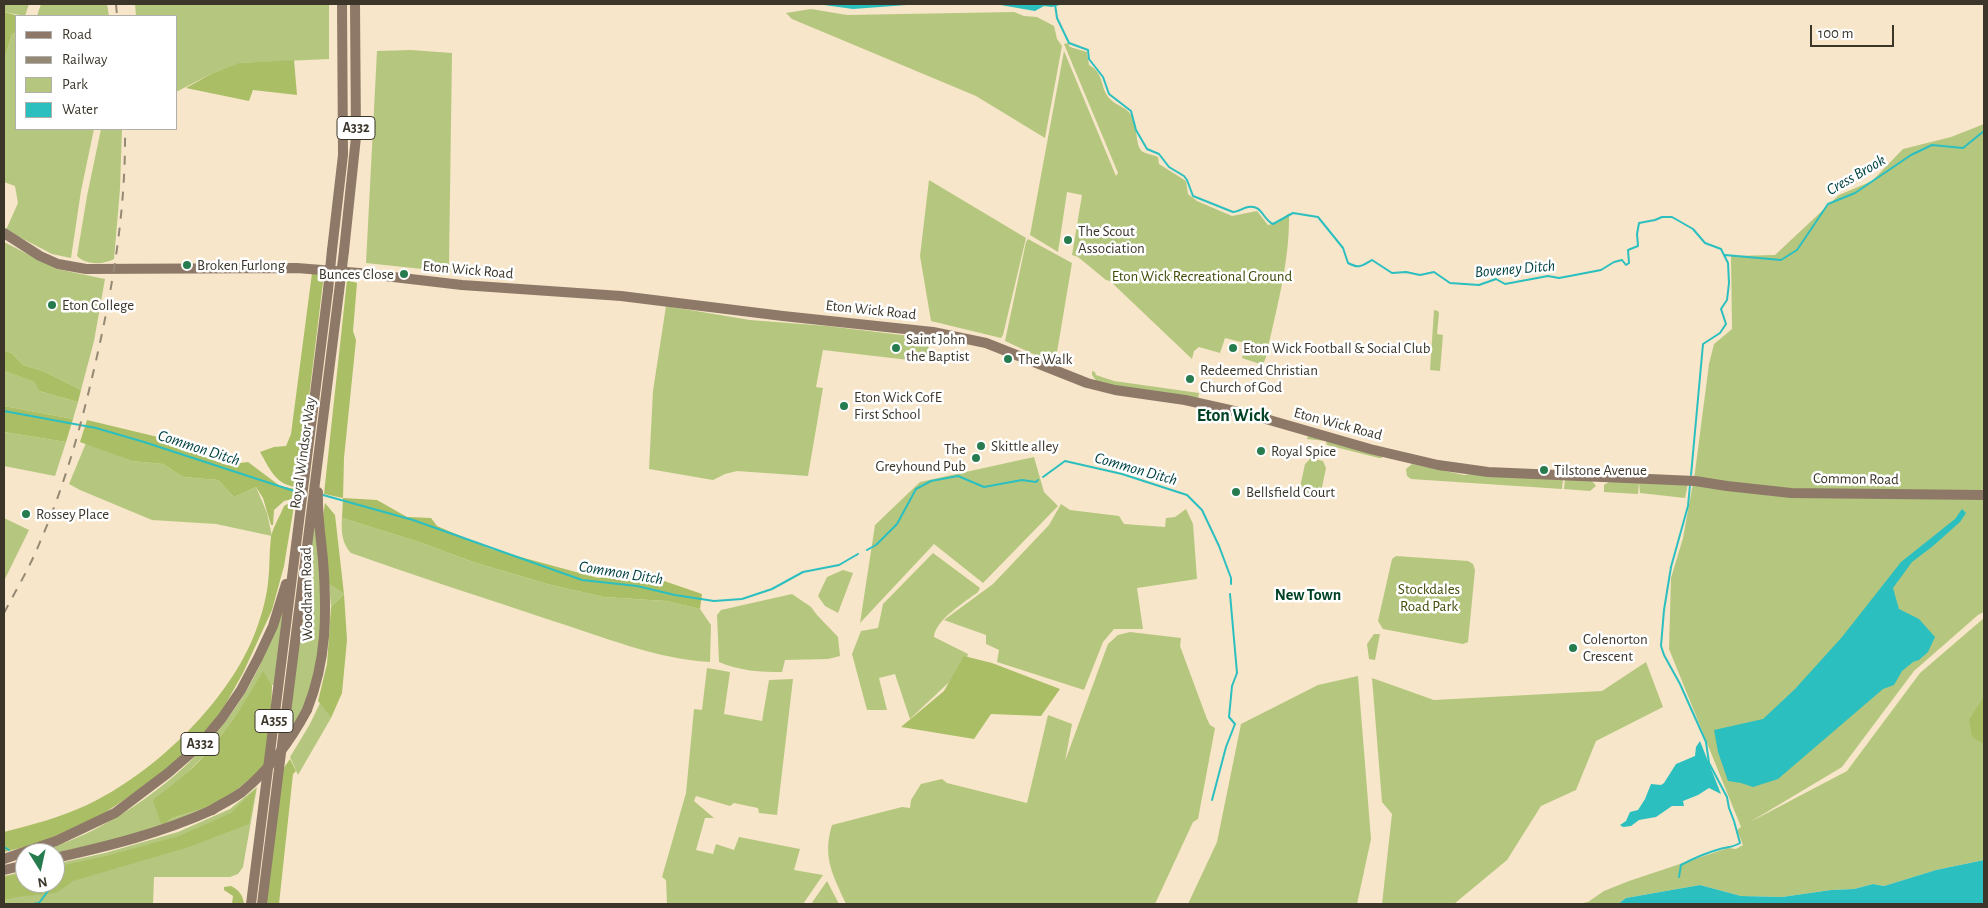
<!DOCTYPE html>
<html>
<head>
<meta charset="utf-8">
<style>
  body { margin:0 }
  #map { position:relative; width:1988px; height:908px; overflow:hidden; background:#f7e6c9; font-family:"Alegreya Sans",sans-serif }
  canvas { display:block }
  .frame { position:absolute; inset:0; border:5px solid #3c362a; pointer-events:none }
  .legend { position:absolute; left:15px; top:15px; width:162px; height:115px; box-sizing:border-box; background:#fff; border:1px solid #b1afaa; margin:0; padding:6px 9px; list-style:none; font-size:15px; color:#3c362a }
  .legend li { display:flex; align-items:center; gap:10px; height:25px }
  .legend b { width:25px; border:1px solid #b1afaa }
  .north { position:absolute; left:15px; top:843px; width:50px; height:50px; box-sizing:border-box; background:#fff; border:1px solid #b1afaa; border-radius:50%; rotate:170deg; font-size:14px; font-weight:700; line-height:20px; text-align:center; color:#3c362a }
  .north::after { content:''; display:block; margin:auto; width:18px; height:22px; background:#267c4f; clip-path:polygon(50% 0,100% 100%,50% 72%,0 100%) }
  .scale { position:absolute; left:1810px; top:25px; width:84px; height:22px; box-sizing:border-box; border:2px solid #3c362a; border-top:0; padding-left:6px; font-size:15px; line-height:18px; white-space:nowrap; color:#3c362a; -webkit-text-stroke:4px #fff; paint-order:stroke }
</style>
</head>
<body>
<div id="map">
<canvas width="1988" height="908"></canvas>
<div class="frame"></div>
<ul class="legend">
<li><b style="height:6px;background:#8e7968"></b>Road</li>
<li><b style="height:6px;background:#948975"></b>Railway</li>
<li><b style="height:14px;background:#b5c77f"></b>Park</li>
<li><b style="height:14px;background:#2bbfc0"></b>Water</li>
</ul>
<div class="north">N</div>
<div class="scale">100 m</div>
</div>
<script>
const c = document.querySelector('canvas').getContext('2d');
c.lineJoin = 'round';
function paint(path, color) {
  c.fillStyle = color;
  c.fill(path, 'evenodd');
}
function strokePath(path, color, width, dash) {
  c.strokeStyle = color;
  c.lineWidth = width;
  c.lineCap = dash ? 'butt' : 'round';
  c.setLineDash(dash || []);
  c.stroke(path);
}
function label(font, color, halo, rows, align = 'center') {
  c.font = font + ' "Alegreya Sans",sans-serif';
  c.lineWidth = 5;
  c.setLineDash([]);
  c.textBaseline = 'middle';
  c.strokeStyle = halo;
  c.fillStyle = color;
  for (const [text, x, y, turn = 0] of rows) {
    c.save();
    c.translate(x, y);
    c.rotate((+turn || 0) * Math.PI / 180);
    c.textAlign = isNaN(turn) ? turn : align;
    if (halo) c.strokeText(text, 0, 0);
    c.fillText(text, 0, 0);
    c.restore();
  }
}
const green = new Path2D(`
  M4 4H29L25 16 4 12Z
  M41 4H107L109 16H37Z
  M135 4H329V59L240 63 211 74 176 92V16H136Z
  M811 9 847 15 1014 12 1024 16 1037 17 1054 26 1057 39 1062 46 1045 138 976 96 792 19 786 13Z
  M16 33V129H94L81 191 71 258 52 254 6 230 18 203 15 186 4 182V61L12 34Z
  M1068 43 1070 47 1087 52 1089 65C1105 74 1100 88 1109 98 1117 107 1127 106 1133 118 1137 127 1136 143 1140 149 1143 154 1152 154 1158 157L1159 164 1186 181 1188 194 1197 201 1232 216 1257 211 1268 225 1279 222 1289 213C1290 262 1276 310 1266 357L1263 365 1242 358 1245 343 1225 338 1220 353 1199 347 1194 351 1192 359 1110 281 1106 280 1078 257 1072 255 1082 195 1067 192 1058 252 1030 235 1064 51 1116 176 1118 173 1064 44Z
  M411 50 452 53 449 263 451 272 366 263 377 51Z
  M1984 124V612L1978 615 1914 671 1842 767 1750 822 1847 771 1920 673 1984 618V860L1936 870 1884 886 1873 884 1854 889 1831 890 1782 897 1741 896 1700 885 1626 898 1618 904H1578L1588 902 1604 891 1629 881 1728 848 1736 849 1743 845 1737 830 1741 827 1669 649 1671 578 1683 538 1695 472 1709 364 1714 344 1732 329 1731 256 1775 255 1839 195 1872 181 1903 149 1951 137Z
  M101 129H122L120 189 114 259C103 265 86 265 77 256L87 196Z
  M929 180 1026 238 1003 335 1001 338 931 321 920 256Z
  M1028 239 1072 263 1055 364 1005 341 1026 242Z
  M4 242 57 269 105 279 94 341 81 390 43 371 23 365 12 353 4 351Z
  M666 306 750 320 827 326 927 338 930 340 926 362 823 350 816 387 823 388 808 476 737 471 725 474 713 480 649 469 653 391Z
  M1434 310 1438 311 1439 313 1437 334 1443 335 1440 371 1430 370Z
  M4 371 36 382 39 391 78 402 73 419 4 406Z
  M1092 371 1095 372 1096 375 1114 381 1199 393 1198 399 1098 383 1092 375Z
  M4 432 66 442 55 476 4 466Z
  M1308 436 1381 455 1382 458H1379L1327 445 1326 441 1307 439Z
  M86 443 132 461 163 464 183 477 218 480 234 497 256 487 267 513 272 536 216 524 152 520 80 490 69 484Z
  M1034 457 1044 492 1058 506 983 583 934 544 860 623 875 525 920 482Z
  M1311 458 1323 461 1326 468 1320 497 1299 492 1305 464Z
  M1412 464 1464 475 1475 474 1563 479 1562 489 1411 479 1407 476 1406 469Z
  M1565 479 1592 481 1596 486 1590 491 1564 489Z
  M1609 482H1639L1638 494 1604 492V485Z
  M1639 483H1688L1685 498 1640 493Z
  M1061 504 1070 510 1119 516 1124 524 1165 527 1166 518 1175 517 1186 509 1193 524 1197 579 1137 588 1143 629H1114L1103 642 1084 690 997 662 999 650 986 644V635L944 620 993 584 1049 525Z
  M4 518 29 530 4 581Z
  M313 518 317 540 324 617 313 692 287 742Z
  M342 518 422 543 473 562 551 585 604 597 666 601 700 609 711 625 710 662C656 659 604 637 553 621 485 598 418 577 351 553 342 544 341 531 342 518Z
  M933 553 980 588 978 592C965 602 935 620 934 637L968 654 963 669 910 719 895 674 879 678 887 710H867L852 654 861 631 878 628 883 604Z
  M1396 556 1468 561 1473 564 1475 570 1468 642 1463 644 1383 629 1378 621 1392 559Z
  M843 570 853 573 838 613 825 606 818 596 827 577Z
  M329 584 344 594 331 607Z
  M792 594 811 607 817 615 838 637 840 656 828 659 785 660 782 672C761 672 739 671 719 662L717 615 721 610Z
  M287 598 275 685H272L263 672 244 703 226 729 206 754 184 776 166 823 172 818 221 803 143 834 55 853H38C59 845 81 837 101 826 164 792 219 742 253 679 267 653 276 625 287 598Z
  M1130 632 1181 638 1180 646 1207 719 1210 725 1215 728 1198 819 1193 822 1155 904H846C833 875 822 858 832 825L902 807 910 808 911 800 921 784 942 779 947 783 1027 803 1048 715 1072 724 1065 761 1108 644 1118 635Z
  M1374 634H1380L1375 660 1369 659 1367 644Z
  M1646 662 1663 707 1596 741 1576 790 1541 806 1507 860 1454 904H1382L1392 814 1382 802 1372 678 1434 700 1602 691Z
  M707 668 730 672 724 714 762 721 769 680 793 679 777 815 759 813 758 808 734 803 730 806 696 796 694 801 714 818H705L696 850 713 854 716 844 734 850 739 837 800 849 794 870 823 875 803 904H667L666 880 662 877 686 793 694 709 702 710Z
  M1358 676 1371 839 1357 904H1188L1217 842 1241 724 1318 685Z
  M320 703 331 718 298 775 290 757 310 724Z
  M257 787 243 867 238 874 230 877H154L153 904H4V876L25 871V883H55V864L105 853 178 832 230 809Z
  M827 881 839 904H811Z`);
const forest = new Path2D(`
  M4 12 19 16H16V33L12 34 4 61Z
  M294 60 297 95 253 90 249 101 186 88 211 74 239 63Z
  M312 273 324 274 298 487C276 486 270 469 260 452L274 447 286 446 291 434Z
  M347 280 357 283 353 331 356 340 344 458 343 498 377 500 407 517 431 518 437 526 491 549 598 578 638 572 702 594 700 609 666 601 604 597 551 585 473 562 422 543 342 518 343 498 324 494Z
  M4 351 12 353 23 365 43 371 81 390 78 402 39 391 35 382 4 371Z
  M4 406 73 419 66 442 4 432Z
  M87 420 162 438 189 451 226 465 248 462 280 486 295 489 292 499 284 501 274 510 273 525H271L263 498 256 487 234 497 218 480 183 477 163 464 132 461 80 442Z
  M295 500 284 566 272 610 243 673 215 723 164 773 100 816 37 844 4 852V832C32 825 61 817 87 805 153 774 225 705 253 638 260 621 266 601 268 583 270 568 269 552 271 537 273 527 280 516 284 506Z
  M325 503 335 515 344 594 347 640 342 693 331 718 318 701 327 664 331 607 344 594 329 584 323 516Z
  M964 656 992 663 1060 689 1041 716 991 714 974 739 901 727 944 691Z
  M263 671 272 685 271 716 264 767 221 803 172 818 166 823 161 824 153 800C172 785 190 772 206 754 228 729 246 700 263 671Z
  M1984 696V744L1972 737 1969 720Z
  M290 759 296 771 293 774 279 904H266L283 769Z
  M256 789 249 824 189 847 73 881 56 893 16 897 4 900V877L25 873V883H55V867L106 856 179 836 231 813Z
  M231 886C239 890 243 895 244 904H232L233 896 224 890V887Z`);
const water = new Path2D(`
  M817 4H920L853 9Z
  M995 4H1063L1052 7 1044 6 1035 11Z
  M1962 509 1966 513 1960 522 1933 546 1912 562 1893 588 1899 609 1919 619 1935 637 1928 652 1919 660 1913 662 1902 671 1894 685 1883 689 1778 779 1753 787 1741 783 1728 781 1718 752 1714 730 1763 719 1795 689 1842 637 1901 562 1955 519Z
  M1700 741 1721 794 1709 788 1698 795 1683 801 1684 806H1672L1656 817 1639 820 1631 826 1623 827 1620 825 1626 821 1630 812 1638 810 1645 799 1651 784 1661 785 1664 783 1676 764 1695 756 1696 747Z
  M1984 860V904H1618L1626 898 1700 885 1741 896 1782 897 1831 890 1854 889 1873 884 1884 886 1936 870Z`);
const stream = new Path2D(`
  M1055 4 1057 18 1069 43 1088 50 1089 59 1103 77 1109 94 1131 111 1136 130 1147 149 1159 154 1169 167 1184 176 1187 180 1193 196 1233 212C1238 212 1243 208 1248 207 1262 204 1263 220 1273 224L1293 213 1318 217 1343 248 1348 263C1359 269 1362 266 1372 260L1392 273 1406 272 1420 275 1434 272 1450 283 1479 285 1496 279 1505 284 1548 276 1559 278 1575 275 1601 270 1614 262 1622 260 1626 265 1629 263 1628 250 1638 246 1637 234 1639 223 1655 220 1662 217H1672L1693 229 1705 243 1721 249 1728 263 1729 283 1727 300 1721 309 1726 324 1720 333 1703 344 1691 475
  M1725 255 1781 260 1797 250 1828 204 1855 193 1911 155 1932 145 1963 148 1984 131
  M4 411 96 428 144 442 294 491
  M1043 477 1065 461 1122 474 1187 495 1202 510 1219 546 1231 578V584
  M323 495 413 520 582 580 637 586 675 595 714 601 742 599 772 589 803 572 839 565 858 554
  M867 550 876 545 897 524 916 489 931 481 958 476 984 487 1022 480 1036 482 1038 480
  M1212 800 1226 747 1235 724 1229 717 1232 686 1237 673 1230 594
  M4 847 9 850
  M1679 877 1681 865C1694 858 1706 853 1720 849 1727 847 1734 847 1740 843L1734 821 1729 808 1727 797 1709 763 1706 742 1680 684 1664 655 1661 646 1664 610 1671 567 1688 506 1690 485
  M33 904 39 903 48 891 50 883`);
const major = new Path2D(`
  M4 233 40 256 58 264 86 269 297 268 359 273 462 285 621 296 783 316 933 332 986 343 1087 383 1115 390 1185 400 1252 415 1370 449 1438 465 1488 472 1695 481 1727 486 1791 493 1984 495
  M332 250 343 155 342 4
  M344 251 356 137 355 4
  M307 710C327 660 327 613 323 560 321 538 317 514 318 492
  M55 858C109 846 161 833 212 810
  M4 859 56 841 115 813 168 773 198 747 222 718 241 690 258 658 273 626 286 584
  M4 870 25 865
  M251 904 328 290
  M262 904 339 292`);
const rail = new Path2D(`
  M116 4 117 16
  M4 613C16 590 30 567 40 542 65 485 81 426 95 365 113 287 126 209 125 129`);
const majorBridge = new Path2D(`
  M328 290 332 250
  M339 292 344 251
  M212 810C221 804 233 799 242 792 270 769 290 742 307 710`);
const markers = [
  [1068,240,5,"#267c4f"],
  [187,265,5,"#267c4f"],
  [404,274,5,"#267c4f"],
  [52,305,5,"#267c4f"],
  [896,348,5,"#267c4f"],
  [1233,348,5,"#267c4f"],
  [1008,359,5,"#267c4f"],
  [1190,379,5,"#267c4f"],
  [844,406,5,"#267c4f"],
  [981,446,5,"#267c4f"],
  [1261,451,5,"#267c4f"],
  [976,458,5,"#267c4f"],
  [1544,470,5,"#267c4f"],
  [1236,492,5,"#267c4f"],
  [26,514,5,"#267c4f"],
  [1573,648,5,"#267c4f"]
];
const shields = [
  [356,128,38],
  [274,721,38],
  [200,744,38]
];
const shieldNames = [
  ["A332",356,128],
  ["A355",274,721],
  ["A332",200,744]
];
const poiNames = [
  ["The Scout",1078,231],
  ["Association",1078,248],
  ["Broken Furlong",197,265],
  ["Bunces Close",394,274,"right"],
  ["Eton College",62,305],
  ["Saint John",906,339],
  ["the Baptist",906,356],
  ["Eton Wick Football & Social Club",1243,348],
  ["The Walk",1018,359],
  ["Redeemed Christian",1200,370],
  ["Church of God",1200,387],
  ["Eton Wick CofE",854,397],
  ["First School",854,414],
  ["Skittle alley",991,446],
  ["The",966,449,"right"],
  ["Greyhound Pub",966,466,"right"],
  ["Royal Spice",1271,451],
  ["Tilstone Avenue",1554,470],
  ["Bellsfield Court",1246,492],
  ["Rossey Place",36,514],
  ["Colenorton",1583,639],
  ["Crescent",1583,656]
];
const streetNames = [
  ["Eton Wick Road",468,270,5],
  ["Eton Wick Road",871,310,6],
  ["Eton Wick Road",1338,424,15],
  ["Royal Windsor Way",303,453,-82],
  ["Common Road",1856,479,1],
  ["Woodham Road",307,594,-91]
];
const parkNames = [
  ["Eton Wick Recreational Ground",1202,276],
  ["Stockdales",1429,589],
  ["Road Park",1429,606]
];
const waterNames = [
  ["Cress Brook",1856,175,-30],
  ["Boveney Ditch",1515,269,-5],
  ["Common Ditch",199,448,18],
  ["Common Ditch",1136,469,16],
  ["Common Ditch",621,573,9]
];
const neighbourhoodNames = [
  ["New Town",1308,595]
];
const quarterNames = [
  ["Eton Wick",1233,416]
];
paint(green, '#b5c77f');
paint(forest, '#aabe65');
paint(water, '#2bbfc0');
strokePath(stream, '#2bbfc0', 2);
strokePath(major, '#8e7968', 10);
strokePath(rail, '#948975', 2, [9, 9]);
strokePath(majorBridge, '#8e7968', 10);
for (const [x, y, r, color] of markers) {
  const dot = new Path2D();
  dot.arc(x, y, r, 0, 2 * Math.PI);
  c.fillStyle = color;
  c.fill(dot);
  strokePath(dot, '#fff', 2);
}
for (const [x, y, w] of shields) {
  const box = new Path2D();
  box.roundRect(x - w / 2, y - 11.5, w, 23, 4);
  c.fillStyle = '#fff';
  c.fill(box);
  strokePath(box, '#3c362a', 1);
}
label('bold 14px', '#3c362a', null, shieldNames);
label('15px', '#3c362a', '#fff', poiNames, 'left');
label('15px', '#3c362a', '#fff', streetNames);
label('15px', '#404c08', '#fff', parkNames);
label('italic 16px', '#004243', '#fff', waterNames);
label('bold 16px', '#014225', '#fff', neighbourhoodNames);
label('bold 18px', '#014225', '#fff', quarterNames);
</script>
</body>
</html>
